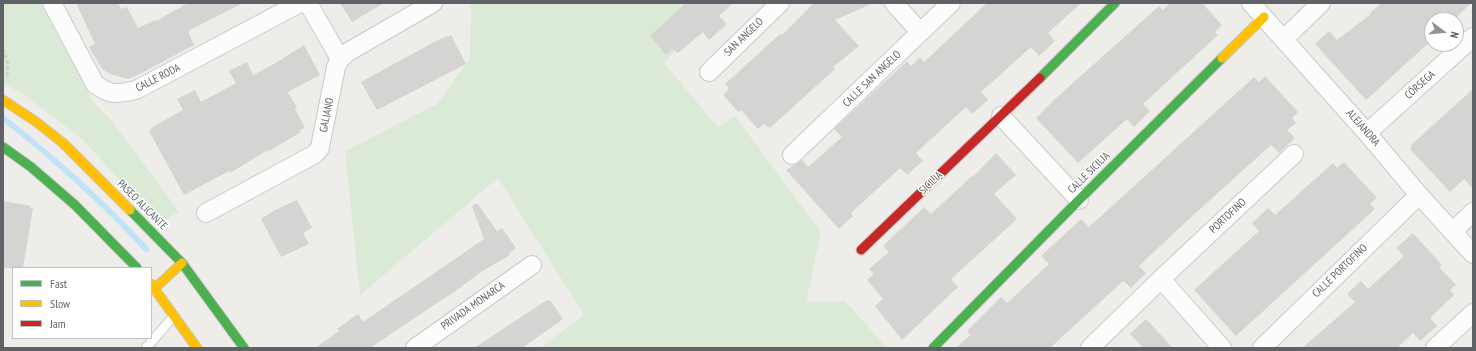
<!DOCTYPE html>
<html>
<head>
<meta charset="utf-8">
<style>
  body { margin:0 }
  #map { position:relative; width:1476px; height:351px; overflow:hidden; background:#efedea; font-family:"PT Sans Narrow",sans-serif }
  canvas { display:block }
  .frame { position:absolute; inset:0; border:4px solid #5f6368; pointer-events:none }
  .legend { position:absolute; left:12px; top:267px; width:140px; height:72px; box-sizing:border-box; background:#fff; border:1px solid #bfc1c3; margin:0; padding:5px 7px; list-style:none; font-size:12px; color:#5f6368 }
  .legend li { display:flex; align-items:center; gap:8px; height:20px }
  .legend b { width:20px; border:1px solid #bfc1c3 }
  .north { position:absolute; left:1424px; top:12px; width:40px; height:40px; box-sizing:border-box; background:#fff; border:1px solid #bfc1c3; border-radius:50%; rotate:106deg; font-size:11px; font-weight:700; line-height:16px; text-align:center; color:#5f6368 }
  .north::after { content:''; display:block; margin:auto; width:14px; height:18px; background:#919396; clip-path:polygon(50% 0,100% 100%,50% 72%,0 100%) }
</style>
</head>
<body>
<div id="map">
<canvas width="1476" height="351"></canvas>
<div class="frame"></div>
<ul class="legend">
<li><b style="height:5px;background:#4caf50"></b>Fast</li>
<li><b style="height:5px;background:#ffc107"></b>Slow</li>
<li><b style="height:5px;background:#c62828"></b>Jam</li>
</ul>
<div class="north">N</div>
</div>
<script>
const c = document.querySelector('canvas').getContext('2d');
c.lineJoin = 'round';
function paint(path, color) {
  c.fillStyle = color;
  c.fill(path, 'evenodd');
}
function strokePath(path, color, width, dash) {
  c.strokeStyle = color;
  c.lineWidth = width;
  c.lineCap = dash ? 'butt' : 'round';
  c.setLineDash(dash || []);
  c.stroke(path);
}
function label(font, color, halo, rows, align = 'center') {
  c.font = font + ' "PT Sans Narrow",sans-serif';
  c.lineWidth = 3;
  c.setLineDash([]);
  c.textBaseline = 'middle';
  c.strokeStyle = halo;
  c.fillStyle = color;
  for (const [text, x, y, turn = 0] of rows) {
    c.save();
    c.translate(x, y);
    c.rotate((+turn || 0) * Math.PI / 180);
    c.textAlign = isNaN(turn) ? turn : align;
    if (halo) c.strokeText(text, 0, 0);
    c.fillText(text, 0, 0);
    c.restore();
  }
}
const green = new Path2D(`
  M3 3H40L94 103 112 121 179 212 159 223 83 140 26 96 3 83Z
  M471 3H717L664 63 718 127 735 116 821 232 806 302 845 301 887 348H541L584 315 498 178 360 295 345 151 437 104 470 58Z`);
const stream = new Path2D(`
  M3 118C54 158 102 201 146 249`);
const building = new Path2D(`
  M76 3H118L121 9 127 7 138 28 155 20 156 21 188 3H243L188 31 194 45 138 75 128 79 110 74 102 69 89 47 95 44Z
  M340 3H384L352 22Z
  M686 3H733L719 16 727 24 709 40 703 32 678 53 672 49 666 55 650 36Z
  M814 3H873L835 20 859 46 833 67 835 69 770 128 764 124 758 129 741 110 738 112 723 95 729 89 725 84 780 34 782 35Z
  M987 3H1081L1048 33 1055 41 1039 56 1031 47 981 92 988 100 972 114 966 107 916 153 923 161 907 175 900 168 851 213 853 216 839 229 786 170 802 160 808 167 842 137 834 129 892 75 907 61 911 66 920 57 924 62Z
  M1170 3H1202L1222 25 1215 32 1218 35 1143 104 1150 111 1134 127 1127 119 1078 163 1036 118 1055 99 1159 6 1163 10Z
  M1382 3H1471L1454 20H1432V40L1366 100 1315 44 1329 31 1337 40 1371 14 1370 13Z
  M451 35 466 64 377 110 361 82 436 41 447 36 448 37Z
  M304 45 320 75 288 92 297 108 295 109 305 128 300 130 301 132 269 151 268 150 230 173 229 171 184 195 149 131 151 130V128L183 110 177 99 195 90 201 102 236 83 229 71 247 62 253 75 274 64Z
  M1265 76 1298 112 1292 118 1296 123 1287 130 1295 138 1279 153 1271 145 1189 219 1139 266 1146 273 1131 288 1123 281 1050 348H956L970 335 967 331 1001 297 1007 303 1049 264 1041 256 1081 219 1089 227 1254 77 1259 82Z
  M1473 89V189L1464 179 1450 192 1410 149 1412 146 1411 145Z
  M996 153 1016 175 994 194 1017 219 951 279 958 287 902 340 875 306 883 299 867 280 874 274 869 269 889 252 883 246 924 207 931 214 972 176 973 177Z
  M1344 162 1377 198 1370 204 1375 209 1236 336 1194 290 1259 231 1252 223 1268 208 1275 215 1333 163 1337 168Z
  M297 200 312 228 303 233 309 244 281 257 261 219 275 210Z
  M3 201 31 206 30 208H33L23 268H3Z
  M477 203 497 231 502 228 516 248 509 253 510 255 481 272 450 295H449L370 348H315L339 331 337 329 358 314 363 322 484 239 472 206Z
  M1413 233 1442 265 1439 267 1456 285 1450 290 1454 295 1430 318 1437 326 1420 341 1413 333 1397 348H1302L1355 302 1347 294 1361 281 1368 289 1404 256 1396 248Z
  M547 300 548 301 550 300 563 319 522 348H474Z
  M1146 319 1173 348H1143L1130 334Z`);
const path = new Path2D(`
  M3 49 8 64 7 79`);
const lane = new Path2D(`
  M146 348 174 316`);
const street = new Path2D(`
  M52 3 95 84C111 96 117 94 136 90L300 3
  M308 3 340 59
  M894 3 920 32
  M1251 3 1367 133 1419 195 1473 254
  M1284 39 1321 3
  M709 72 780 3
  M1001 116 1079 200
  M1367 133 1473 37
  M792 155 951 3
  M206 213 315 154 320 148 321 142 336 67 340 59 348 52 433 3
  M1453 231 1473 212
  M1161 279 1222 348
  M415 348 532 265
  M1090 348 1161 279 1294 154
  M1262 348 1419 195
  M1435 348 1473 313`);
const fast = new Path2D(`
  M1040 78 1115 3
  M3 147 31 167 75 205 137 268
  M130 210 182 263 244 348
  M933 348 1079 200 1222 58`);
const slow = new Path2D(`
  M1222 58 1264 17
  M3 100 35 121 63 143 130 210
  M151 284 197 348
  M155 288 182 263`);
const jam = new Path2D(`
  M861 250 1040 78`);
const streetNames = [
  ["SAN ANGELO",744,37,-44],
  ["CALLE RODA",158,78,-27],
  ["CALLE SAN ANGELO",872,79,-44],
  ["CÓRSEGA",1420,85,-42],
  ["GALIANO",327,115,-79],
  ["ALEJANDRA",1363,128,49],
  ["CALLE SICILIA",1089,173,-45],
  ["SICILIA",931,183,-44],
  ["PASEO ALICANTE",142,205,45],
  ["PORTOFINO",1228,216,-43],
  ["CALLE PORTOFINO",1340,271,-44],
  ["PRIVADA MONARCA",473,306,-35]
];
paint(green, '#daead6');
strokePath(stream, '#c1e3f7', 6);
paint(building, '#d6d4d3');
strokePath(lane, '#c9c9ca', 11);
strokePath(street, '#c9c9ca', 20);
strokePath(fast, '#c9c9c9', 11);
strokePath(slow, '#c9c9c9', 11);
strokePath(jam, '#c9c9c9', 11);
strokePath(path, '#cbcfcc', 2.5, [4, 2]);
strokePath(lane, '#fdfcfc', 9);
strokePath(street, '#fdfcfc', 18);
strokePath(fast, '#4caf50', 9);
strokePath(slow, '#ffc107', 9);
strokePath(jam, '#c62828', 9);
label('11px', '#5f6368', '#fff', streetNames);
</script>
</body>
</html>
